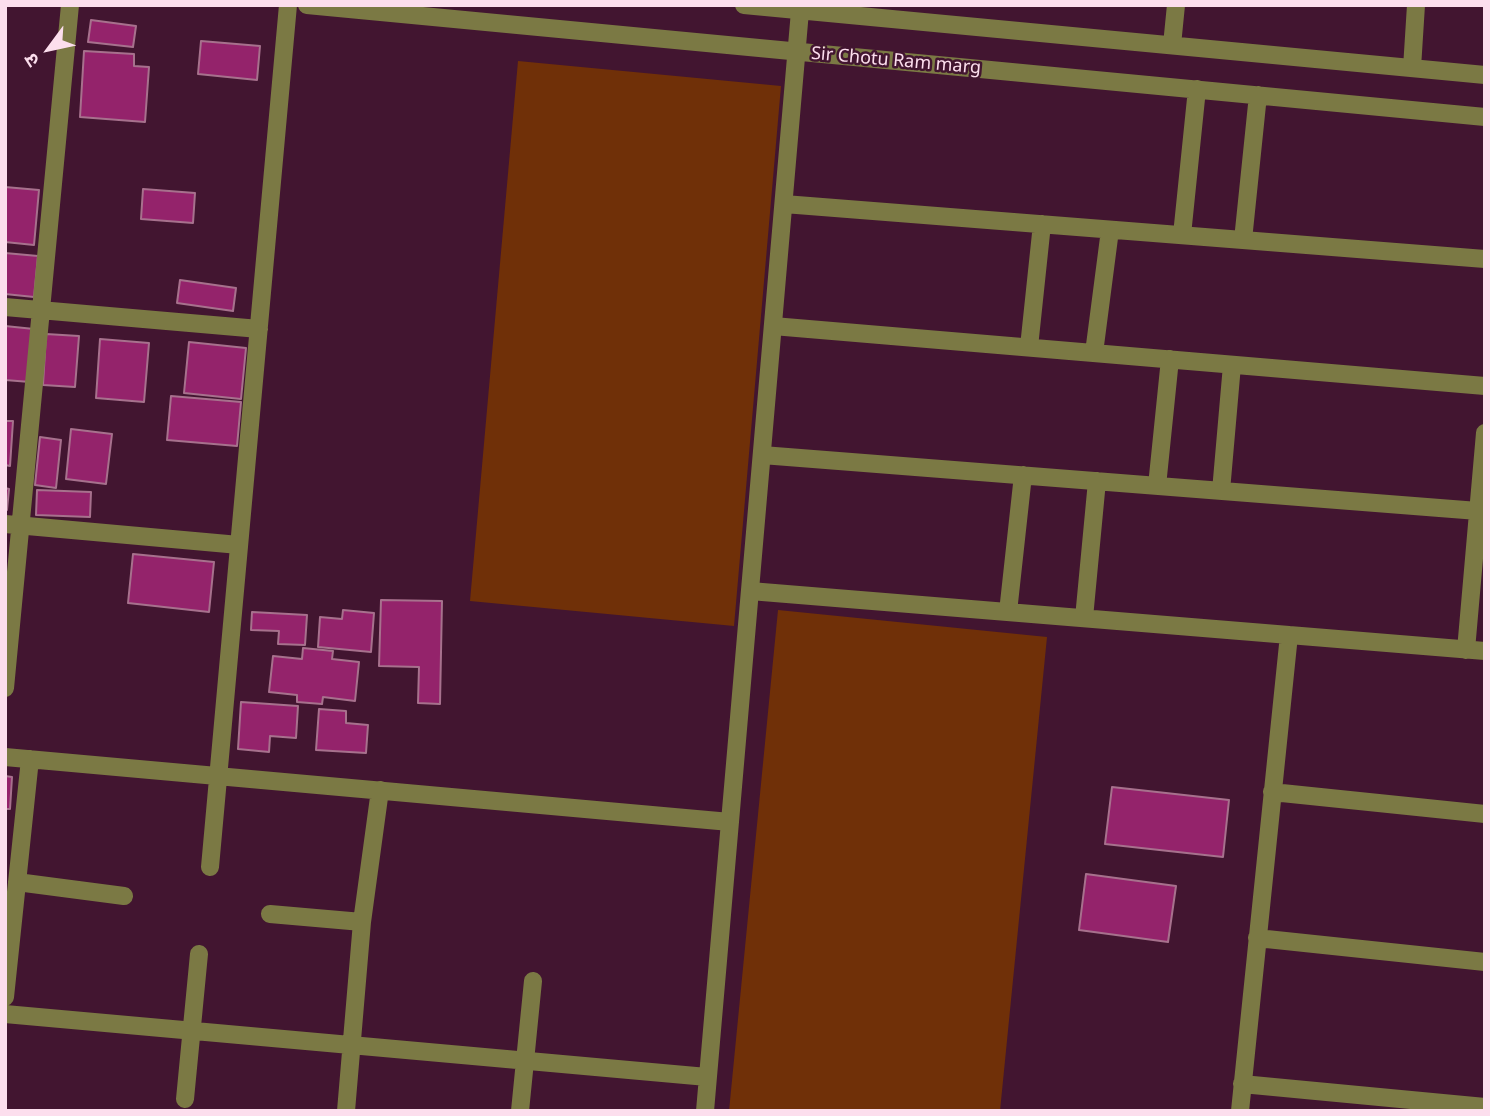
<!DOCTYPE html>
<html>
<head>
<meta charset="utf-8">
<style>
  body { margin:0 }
  #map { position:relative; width:1490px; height:1116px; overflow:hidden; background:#421530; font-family:"Noto Sans","Noto Sans Devanagari",sans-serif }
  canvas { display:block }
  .frame { position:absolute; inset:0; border:7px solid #fcdeed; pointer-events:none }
  .north { position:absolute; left:14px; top:14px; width:70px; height:70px; -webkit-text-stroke:5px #421530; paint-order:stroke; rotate:237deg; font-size:19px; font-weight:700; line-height:28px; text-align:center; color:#fcdeed }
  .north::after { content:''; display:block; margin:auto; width:24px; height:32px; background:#fcdeed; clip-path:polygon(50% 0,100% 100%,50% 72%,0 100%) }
</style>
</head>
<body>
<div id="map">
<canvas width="1490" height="1116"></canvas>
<div class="frame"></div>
<div class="north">उ</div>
</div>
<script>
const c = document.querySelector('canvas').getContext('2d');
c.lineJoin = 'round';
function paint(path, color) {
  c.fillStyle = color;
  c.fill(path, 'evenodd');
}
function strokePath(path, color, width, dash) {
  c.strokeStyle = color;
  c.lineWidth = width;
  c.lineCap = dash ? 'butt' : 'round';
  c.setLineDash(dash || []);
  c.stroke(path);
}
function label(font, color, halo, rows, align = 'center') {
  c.font = font + ' "Noto Sans",sans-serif';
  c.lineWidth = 5;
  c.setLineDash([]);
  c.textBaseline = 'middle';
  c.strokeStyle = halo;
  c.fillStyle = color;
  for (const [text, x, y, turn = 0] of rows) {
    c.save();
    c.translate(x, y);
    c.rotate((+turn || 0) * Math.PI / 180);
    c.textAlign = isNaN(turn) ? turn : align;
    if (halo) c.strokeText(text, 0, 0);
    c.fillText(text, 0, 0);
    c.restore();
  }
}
const green = new Path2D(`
  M518 61 781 86 734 626 470 601Z
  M778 610 1047 637 1000 1111H729Z`);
const building = new Path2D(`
  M91 20 136 26 133 47 88 42Z
  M201 41 260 46 257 80 198 74Z
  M84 51 134 54V66L149 67 145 122 80 117Z
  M5 187 39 190 34 245 5 242Z
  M143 189 195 193 193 223 141 219Z
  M5 253 38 256 34 297 5 294Z
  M180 280 236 288 233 311 177 303Z
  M5 326 34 329 30 382 5 380Z
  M46 334 79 336 75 387 43 385Z
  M100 339 149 343 144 402 96 398Z
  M189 342 246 348 241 399 184 393Z
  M171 396 241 402 237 446 167 440Z
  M5 421H13L10 466 5 465Z
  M71 429 112 434 106 484 66 479Z
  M40 437 61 440 56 488 35 485Z
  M5 488 9 489 7 510 5 509Z
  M37 490 91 492 90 517 36 515Z
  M133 554 214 562 209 612 128 603Z
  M381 600 442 601 440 704 418 703 419 667 379 666Z
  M343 610 374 613 371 652 318 647 320 617 342 619Z
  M252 612 307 615 305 645 278 644 279 631 251 630Z
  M303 648 333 651 332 659 359 662 355 701 323 697 322 704 297 702V695L269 692 273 656 302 659Z
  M241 702 298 706 296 738 270 736 269 752 238 749Z
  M319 709 346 711V723L368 725 366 753 316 750Z
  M5 776 12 777 10 809H5Z
  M1112 787 1229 800 1223 857 1105 844Z
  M1086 874 1176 886 1168 942 1079 930Z`);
const minor = new Path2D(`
  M307 5 1485 117
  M744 5 1485 75
  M1172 45 1176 5
  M1412 68 1416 5
  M784 204 1485 259
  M1182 235 1197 89
  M1243 240 1258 95
  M5 307 259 329
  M773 326 1485 386
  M1029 347 1042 224
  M1094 353 1110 230
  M762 455 1478 511
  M1157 486 1170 359
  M1221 491 1232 365
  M5 524 239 545
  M750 591 1485 651
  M1008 612 1023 475
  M1084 618 1097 481
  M1466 650 1485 433
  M5 688 70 5
  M5 757 730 822
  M1272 792 1485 814
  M210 867 288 5
  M17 882 124 896
  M270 914 362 922
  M1257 938 1485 962
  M5 997 30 759
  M5 1014 707 1077
  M1242 1084 1485 1107
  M185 1099 199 954
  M346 1111 362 922 380 790
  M520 1111 533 981
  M705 1111 800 11
  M1240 1111 1289 635`);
const streetNames = [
  ["Sir Chotu Ram marg",896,61,5]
];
paint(green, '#703008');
paint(building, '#94236b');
strokePath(building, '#a7718d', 2);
strokePath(minor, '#7b7944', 18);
label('18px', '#fcdeed', '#421530', streetNames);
</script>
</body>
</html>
